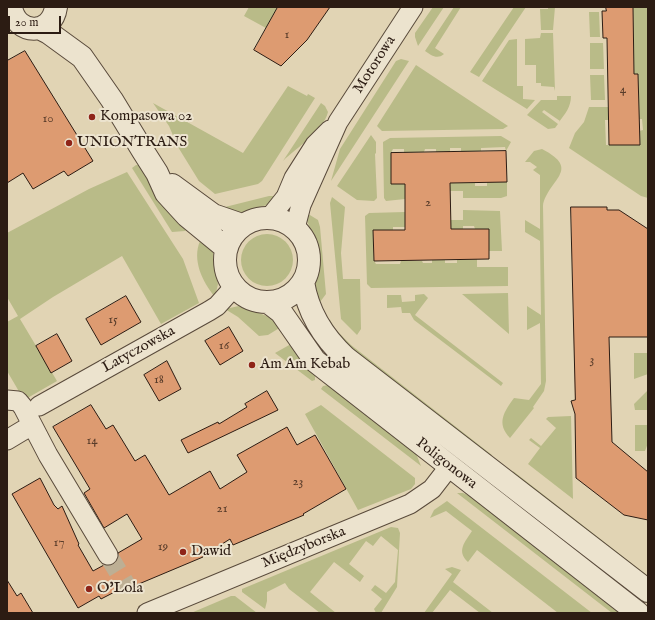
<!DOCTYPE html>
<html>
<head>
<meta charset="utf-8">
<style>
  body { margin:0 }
  #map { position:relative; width:655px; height:620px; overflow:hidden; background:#e1d4b4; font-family:"IM FELL English",serif }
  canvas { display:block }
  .frame { position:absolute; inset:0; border:8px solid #2c1c13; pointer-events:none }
  .scale { position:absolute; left:8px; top:16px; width:53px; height:18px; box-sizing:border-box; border:2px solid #2c1c13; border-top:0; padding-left:5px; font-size:12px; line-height:14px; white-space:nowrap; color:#2c1c13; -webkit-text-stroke:3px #ece3ce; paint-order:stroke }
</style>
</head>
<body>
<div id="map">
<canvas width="655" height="620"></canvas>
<div class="frame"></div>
<div class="scale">20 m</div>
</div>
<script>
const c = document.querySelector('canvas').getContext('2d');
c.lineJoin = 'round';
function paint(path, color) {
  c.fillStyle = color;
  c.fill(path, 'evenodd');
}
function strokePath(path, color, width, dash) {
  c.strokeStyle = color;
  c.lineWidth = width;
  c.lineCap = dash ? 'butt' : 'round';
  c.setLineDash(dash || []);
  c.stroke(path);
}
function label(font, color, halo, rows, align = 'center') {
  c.font = font + ' "IM FELL English",serif';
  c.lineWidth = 4;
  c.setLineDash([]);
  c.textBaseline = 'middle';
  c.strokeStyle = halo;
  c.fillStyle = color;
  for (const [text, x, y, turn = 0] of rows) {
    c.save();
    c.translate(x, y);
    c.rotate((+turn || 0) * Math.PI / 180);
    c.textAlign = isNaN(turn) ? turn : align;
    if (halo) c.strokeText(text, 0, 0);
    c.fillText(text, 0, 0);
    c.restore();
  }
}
const green = new Path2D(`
  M249 7H278L266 28 244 16Z
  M433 7H444L418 46 415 37V33Z
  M454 7H461L435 48 444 54C437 60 431 55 425 51Z
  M514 7H526L479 77 470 72Z
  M548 7H555L553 30H541L540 9H548Z
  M633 7H648V198L641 196 569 148 575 133 584 122 589 107H608L609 120H605L606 145H640L639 131 643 130 642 119H639L638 74H634Z
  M589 12H599L600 37H590Z
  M541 33H553L555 91 554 87 541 86V83H536V65H525V39L540 38Z
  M517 39V86H523V99L535 100 527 109 482 81 509 40Z
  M590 43H603L604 69H590Z
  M401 59 409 61 331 181 340 149 396 61Z
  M416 65 508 126 503 129 382 131 377 126Z
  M590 75H604L605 100H591Z
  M288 86 307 96 308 94 315 98 262 181 258 184 215 194 199 181 178 147 169 126 153 103 243 153Z
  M557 96H571C571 107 565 114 559 122L560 121 544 110 542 112 558 124 555 128 548 129 527 115 541 100H557Z
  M321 103 325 106 328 112C323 132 297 147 283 161Z
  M371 135 376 142V153L375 154 377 198 374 201 357 200 337 186Z
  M501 136 511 142 506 151 505 147 481 148V151L461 152V148H450V152H436V149H425L424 152 404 153V149H393L391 153V184H405V199L386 201 384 198 383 142 390 138Z
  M542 149C583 170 547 180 543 206L546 381 544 391 533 407 534 408 510 438C496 423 504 412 514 398L529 400 541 384 540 323 527 330V306L541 315 540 241 525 232V220L540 229V175L533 170 537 167 530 162H525L534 151Z
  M136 165H141L190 225 185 231 172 232 132 168Z
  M127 172 183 259 199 303 161 324 122 256 53 297 20 319 57 381 24 400 7 371V322L18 316 7 297V233L89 189Z
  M487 182H507V196L501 198H463V191H450V183H475V186H487Z
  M269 196H276L270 204 237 214 221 208Z
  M332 197 345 207 341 253 343 279H360L361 329 357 335 341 319 330 203Z
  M463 210 500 211 502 251H489L488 229H475L474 226H463V229H451V220H463Z
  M305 212 318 220 320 227 326 294 317 306C316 299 314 291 315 284 317 273 320 265 319 253 317 238 307 227 305 212Z
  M405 212 406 227H393V230H373L374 261 376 264H400L401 261H422L423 263H432V260H445V263H457V260L477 259V267H508V286L371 288 367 284 365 216 369 213Z
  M241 260a26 26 0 1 1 52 0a26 26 0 1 1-52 0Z
  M200 241 213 247 214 267 218 284 215 297C202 281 192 260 200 241Z
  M508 293 509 334 462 294Z
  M424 294 428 298 415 315 503 383 501 386 414 320 410 313H402L401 307 387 308V295H401L402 302 415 301V295Z
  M239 306C255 313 269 313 281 327L268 335 259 336 238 317 225 309Z
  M330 320 335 329 351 345 492 455H488L351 350 327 323Z
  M291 344 315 374V380L312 381 275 353Z
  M634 353H648V374L634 379Z
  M328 385 414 451 417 456 421 466 321 389 323 386Z
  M648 390V410H635L634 404Z
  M321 405 415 478V484L411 489 358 510 305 414Z
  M571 416 573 499 528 464 540 448 529 440 531 438 541 446 556 428 546 419 548 417Z
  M635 425H648V443L645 451H635Z
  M513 471 648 576V579L514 475Z
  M457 493H463L475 498 623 613H612Z
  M447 501 592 613H558L477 550 468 562C456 551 465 542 472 531L446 511 430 518 434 510Z
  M391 527 398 528 400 533 397 587 381 613H376L374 609 382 599 371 590 375 585 386 593 395 582 398 550 381 536 373 546 366 541 349 564 364 576 360 582 334 562 310 592 336 613H320L289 589 285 583 267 592V601L265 609 242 592V589Z
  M452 567 461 570 453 582 493 613H480L450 590 432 613H424L452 574 445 569Z
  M231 596H235L257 613H191Z`);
const building = new Path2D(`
  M278 7H330L307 40 281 66 254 50Z
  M606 7H633L634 74H638L640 145H609L607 38H603L602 11H606Z
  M25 51 93 161 68 176 64 171 33 189 23 173 7 183V61Z
  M506 151 507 182 450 183 451 229H489V259L374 261 373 230H405V184H391V153Z
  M571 207H607V210H619L648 229V337H609L612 442 648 472V520L624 515 576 478 575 414 571 401 575 400Z
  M126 296 141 322 101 345 86 319Z
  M229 327 243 351 220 365 205 341Z
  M57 334 72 361 51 373 36 346Z
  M167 361 181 389 159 401 144 375Z
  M267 391 278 410 188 453 181 440 218 422 219 424 247 407 245 404Z
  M91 405 106 429 113 425 135 461 145 455 169 495 210 471 220 489 247 472 237 455 287 427 297 445 315 435 346 489 303 514 304 515 233 545 230 539 203 556V557L134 586 132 583 101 599 99 596 78 608 12 494 40 478 54 505 58 509 62 506 79 544 78 545 93 571 104 565 114 564 118 560V553L142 539 127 514 104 528 84 493 90 489 53 427Z
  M7 580 17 596 21 593 33 613H7Z`);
const minorTunnel = new Path2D(`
  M108 555 128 588`);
const minor = new Path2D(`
  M270 217 286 197 294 178 315 145 330 130
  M295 228 301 205 338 122 413 7
  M7 400 18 401 23 407 48 455 108 555
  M39 406 209 311 217 306 234 287
  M7 440 32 425
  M147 613 410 504 432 489 449 467`);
const tertiary = new Path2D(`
  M11 7C16 36 52 36 56 7
  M39 28 49 33 82 57 112 100 143 151 157 173 166 193 187 216 226 248
  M172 185 213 215 242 225
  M225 260a42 42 0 1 1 84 0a42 42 0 1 1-84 0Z
  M303 282C308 313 323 337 346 358L648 591
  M268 302 281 312 315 361 638 613`);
const markers = [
  [92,117,4,"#8f2418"],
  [69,143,4,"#8f2418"],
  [252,365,4,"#8f2418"],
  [183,552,4,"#8f2418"],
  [89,589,4,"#8f2418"]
];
const numberNames = [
  ["1",287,35],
  ["4",623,90],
  ["10",48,119],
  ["2",428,203],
  ["15",113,320],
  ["16",224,346],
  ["3",592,360],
  ["18",159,380],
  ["14",92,441],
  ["23",298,482],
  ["21",222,509],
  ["17",59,543],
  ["19",163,547]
];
const streetNames = [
  ["Motorowa",375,65,-57],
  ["Latyczowska",139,350,-29],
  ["Poligonowa",446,464,38],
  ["Międzyborska",304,548,-22]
];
const poiNames = [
  ["Kompasowa 02",100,117],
  ["UNIONTRANS",77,143],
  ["Am Am Kebab",260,365],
  ["Dawid",191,552],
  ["O'Lola",97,589]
];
paint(green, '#b9bb88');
paint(building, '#dd9b71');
strokePath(building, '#2c1c13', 1);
strokePath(minorTunnel, '#bdaf94', 19, [19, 10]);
strokePath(minor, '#594a3b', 21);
strokePath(tertiary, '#594a3b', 24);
strokePath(minor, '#ece3ce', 19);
strokePath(tertiary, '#ece3ce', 22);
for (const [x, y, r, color] of markers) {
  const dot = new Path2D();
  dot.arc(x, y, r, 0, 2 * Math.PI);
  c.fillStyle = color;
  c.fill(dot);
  strokePath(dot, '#ece3ce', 1.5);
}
label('13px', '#583c2a', null, numberNames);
label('15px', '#2c1c13', '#ece3ce', streetNames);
label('15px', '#2c1c13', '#ece3ce', poiNames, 'left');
</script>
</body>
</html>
